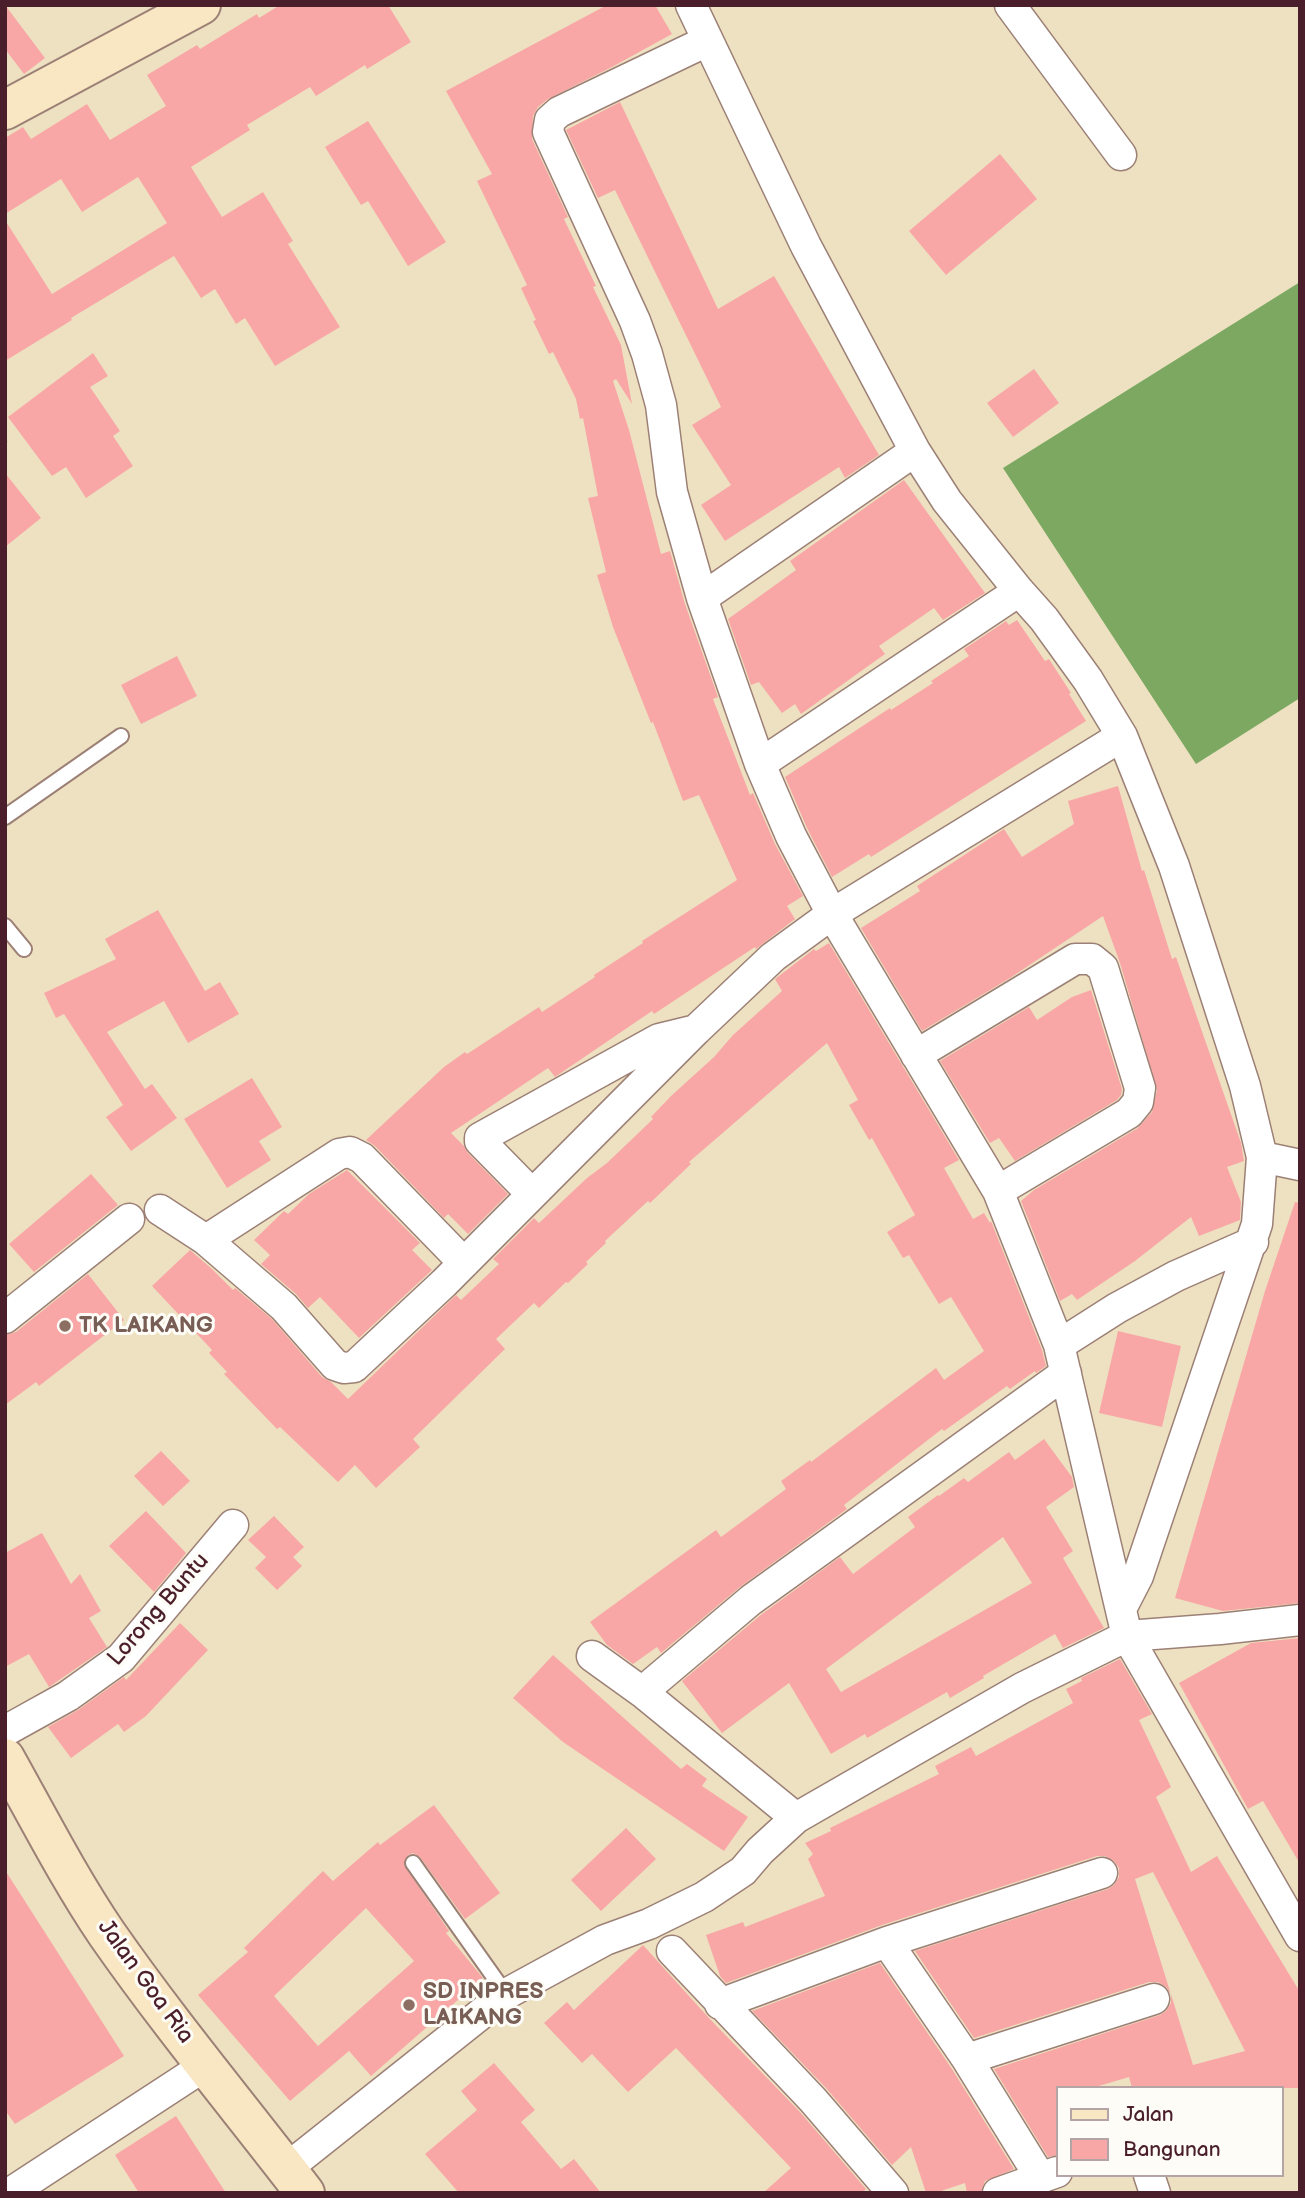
<!DOCTYPE html>
<html>
<head>
<meta charset="utf-8">
<style>
  body { margin:0 }
  #map { position:relative; width:1305px; height:2198px; overflow:hidden; background:#ede1c1; font-family:"Balsamiq Sans",sans-serif }
  canvas { display:block }
  .frame { position:absolute; inset:0; border:7px solid #4a1f2b; pointer-events:none }
  .legend { position:absolute; left:1056px; top:2086px; width:228px; height:91px; box-sizing:border-box; background:#fdfcf7; border:2px solid #b5a4a5; margin:0; padding:9px 12px; list-style:none; font-size:21px; color:#4a1f2b }
  .legend li { display:flex; align-items:center; gap:14px; height:35px }
  .legend b { width:35px; border:2px solid #b5a4a5 }
</style>
</head>
<body>
<div id="map">
<canvas width="1305" height="2198"></canvas>
<div class="frame"></div>
<ul class="legend">
<li><b style="height:9px;background:#f9e7c3"></b>Jalan</li>
<li><b style="height:19px;background:#f9a7a6"></b>Bangunan</li>
</ul>
</div>
<script>
const c = document.querySelector('canvas').getContext('2d');
c.lineJoin = 'round';
function paint(path, color) {
  c.fillStyle = color;
  c.fill(path, 'evenodd');
}
function strokePath(path, color, width, dash) {
  c.strokeStyle = color;
  c.lineWidth = width;
  c.lineCap = dash ? 'butt' : 'round';
  c.setLineDash(dash || []);
  c.stroke(path);
}
function label(font, color, halo, rows, align = 'center') {
  c.font = font + ' "Balsamiq Sans",sans-serif';
  c.lineWidth = 6;
  c.setLineDash([]);
  c.textBaseline = 'middle';
  c.strokeStyle = halo;
  c.fillStyle = color;
  for (const [text, x, y, turn = 0] of rows) {
    c.save();
    c.translate(x, y);
    c.rotate((+turn || 0) * Math.PI / 180);
    c.textAlign = isNaN(turn) ? turn : align;
    if (halo) c.strokeText(text, 0, 0);
    c.fillText(text, 0, 0);
    c.restore();
  }
}
const forest = new Path2D(`
  M1300 282V698L1196 764 1003 468Z`);
const building = new Path2D(`
  M5 5 45 58 24 74 5 49Z
  M280 5H388L411 42 367 69 365 65 316 96 310 87 247 125 250 130 191 167 222 217 263 192 293 241 288 244 340 327 275 366 245 318 236 324 215 289 201 298 174 256 71 318 72 320 5 361V220L52 294 167 223 138 177 82 212 61 179 5 214V138L23 127 31 139 87 104 110 140 166 106 147 75 197 45 200 49 257 14 259 18Z
  M607 5H655L672 34 612 67 548 99 538 107 533 116 532 139 568 217 564 219 596 286 593 287 621 345 632 404 616 379 613 381 629 430 661 554 670 551 685 604 718 697 713 699 750 795 753 793 775 844 803 896 787 906 795 919 756 949 755 947 654 1014 652 1011 555 1077 548 1068 451 1133 464 1146 468 1153 508 1194 468 1234 448 1214 444 1218 375 1146 366 1140 444 1067 465 1052 467 1054 539 1007 542 1012 595 977 594 975 643 943 642 941 737 880 699 795 683 801 653 722 651 723 613 627 597 575 606 572 588 498 598 496 583 418 580 419 576 399 553 352 549 354 533 321 536 320 521 288 527 285 477 181 492 174 446 91Z
  M620 102 718 309 774 276 879 455 845 478 839 467 725 541 701 505 731 485 692 425 721 407 615 190 598 198 566 130Z
  M368 121 446 242 408 266 368 201 361 205 325 147Z
  M1000 154 1037 199 946 275 909 231Z
  M93 353 108 376 90 387 120 431 113 436 133 466 86 498 66 467 52 476 8 417Z
  M1034 369 1059 403 1013 437 987 403Z
  M5 473 41 518 5 547Z
  M904 480 985 593 943 620 934 608 879 646 885 654 801 714 795 704 782 713 759 682 751 685 728 619 796 570 790 561Z
  M1017 620 1045 661 1049 659 1071 693 1069 694 1086 721 871 857 869 854 832 877 807 828 785 777 890 708 891 710 933 683 931 681 969 656 964 649 1006 621 1009 625Z
  M177 656 197 696 141 724 121 685Z
  M1118 786 1142 871 1144 870 1172 959 1176 957 1241 1143 1244 1161 1227 1167 1241 1202 1240 1220 1199 1236 1191 1217 1135 1261 1077 1300 1072 1294 1060 1301 1021 1201 1034 1190 1138 1128 1152 1112 1157 1090 1120 963 1103 916 1010 978 922 1031 861 928 920 891 917 886 1004 829 1022 857 1074 824 1068 801Z
  M158 910 205 991 220 982 239 1014 188 1043 164 1001 107 1032 145 1089 152 1084 177 1118 131 1151 106 1117 123 1105 64 1014 56 1018 44 993 116 959 105 939Z
  M829 943 959 1160 944 1168 973 1219 984 1213 990 1223 991 1221 1042 1350 1046 1366 1036 1373 1035 1371 1010 1389 1007 1386 944 1431 942 1429 844 1505 847 1509 740 1587 661 1653 657 1647 633 1664 607 1645 590 1622 716 1530 721 1537 786 1489 781 1481 810 1460 811 1462 936 1368 944 1380 984 1351 951 1297 939 1304 909 1255 903 1258 887 1232 915 1215 872 1138 869 1140 849 1105 858 1100 827 1043 689 1162 691 1164 650 1203 648 1201 605 1241 606 1243 586 1262 588 1264 568 1283 566 1282 539 1308 534 1303 496 1339 505 1349 413 1439 420 1447 376 1488 355 1465 338 1482 280 1427 277 1429 224 1374 227 1372 209 1353 212 1350 152 1286 190 1250 212 1269 233 1290 235 1288 272 1319 322 1377 331 1382 348 1399 456 1295 461 1300 499 1264 493 1259 534 1218 539 1223 587 1178 607 1163 653 1119 651 1117 671 1096 714 1057 733 1035 782 991 775 979 814 949 816 951Z
  M1091 990 1122 1089 1121 1095 1117 1100 1015 1161 999 1138 990 1143 940 1061 1029 1007 1037 1020 1072 997Z
  M252 1078 282 1127 259 1141 271 1160 227 1188 184 1119Z
  M347 1170 420 1243 412 1250 432 1270 359 1338 320 1297 308 1308 296 1294 261 1264 270 1255 254 1240 284 1211 288 1214 309 1194Z
  M91 1174 118 1205 34 1272 9 1244Z
  M1295 1202 1300 1203V1603L1223 1611 1175 1598 1265 1291Z
  M88 1274 124 1320 39 1386 36 1382 5 1405V1335L16 1332Z
  M1118 1331 1181 1346 1162 1427 1099 1413Z
  M1044 1439 1072 1477 1074 1487 1046 1507 1073 1551 1063 1558 1104 1628 1063 1648 1055 1634 983 1676 984 1678 950 1698 947 1692 867 1738 865 1734 831 1754 789 1683 722 1733 682 1681 762 1614 840 1557 853 1574 915 1527 908 1517 938 1495 939 1496 964 1478 968 1482 1009 1452 1015 1460ZM1003 1537 1032 1583 841 1692 826 1669Z
  M161 1451 190 1481 163 1506 134 1476Z
  M146 1511 186 1553 154 1592 109 1546Z
  M274 1516 304 1547 293 1557 302 1566 277 1590 255 1568 266 1557 248 1540Z
  M42 1533 71 1584 80 1574 101 1611 89 1618 107 1647 49 1687 29 1654 5 1667V1553Z
  M180 1623 208 1650 146 1716 124 1732 118 1724 71 1758 48 1727 78 1710 124 1677 126 1680Z
  M1300 1638V1864L1263 1801 1248 1809 1179 1683 1251 1643Z
  M553 1655 681 1769 687 1764 707 1779 702 1786 748 1817 724 1851 563 1742 513 1698Z
  M1120 1659 1152 1714 1139 1720 1171 1787 1156 1797 1191 1872 1217 1856 1300 1992V2088H1132L1129 2077 1092 2088H1058V2155L1048 2157 994 2069 1160 2015 1166 2011 1171 2003V1994L1166 1987 1158 1982H1149L974 2038 915 1951 1108 1889 1114 1885 1119 1877V1868L1114 1861 1105 1856H1097L882 1925 726 1983 720 1976 706 1935 743 1922 745 1927 825 1896 808 1859 813 1854 805 1843 831 1831 830 1828 939 1774 935 1766 971 1747 976 1756 1073 1703 1066 1689 1082 1681 1081 1678ZM1153 1872 1245 2051 1193 2065 1135 1879Z
  M434 1805 500 1893 465 1919 420 1857 413 1853 408 1855 404 1865 449 1931 446 1933 483 1978 371 2076 349 2051 290 2101 198 1995 248 1952 244 1948 323 1871 333 1881 378 1842 380 1845ZM366 1908 414 1961 318 2046 274 1996Z
  M626 1828 656 1859 601 1911 571 1880Z
  M5 1870 124 2056 15 2124 5 2110Z
  M643 1945 708 2017 800 2112 866 2189 862 2193H763L791 2168 676 2048 628 2092 592 2054 582 2063 544 2023 567 2002 574 2010Z
  M880 1963 952 2069 1014 2169 985 2181 981 2193H967L965 2183 935 2193H926L911 2147 892 2165 826 2088 752 2011Z
  M494 2063 535 2110 521 2122 561 2169 574 2159 601 2193H459L425 2154 477 2110 461 2091Z
  M176 2116 226 2193H139L115 2155Z`);
const path = new Path2D(`
  M5 441V442`);
const service = new Path2D(`
  M5 817 121 736
  M5 926 24 949
  M413 1863 506 1994`);
const minor = new Path2D(`
  M691 5 806 246 915 451 947 501 1019 591 1044 619 1088 680 1122 736 1174 866 1245 1086 1262 1157 1257 1224 1148 1546 1138 1576 1122 1607
  M1010 5 1121 155
  M707 41 559 112 550 120 548 132 635 321 647 354 661 405 672 492 702 598 760 764 791 836 832 914 998 1191 1059 1345 1127 1636 1300 1936
  M702 598 915 451
  M760 764 1019 591
  M916 1055 1075 959H1092L1103 968 1140 1088 1138 1102 1129 1113 998 1191
  M1262 1157 1300 1165
  M532 1194 480 1141V1138L659 1039 696 1030
  M160 1210 206 1240 284 1307 335 1365 344 1368 354 1367 444 1283 696 1030 773 957 832 914 1122 736
  M206 1240 339 1154 350 1152 362 1158 464 1263
  M5 1318 129 1219
  M1059 1345 1117 1308 1176 1276 1253 1242
  M592 1656 642 1692
  M5 1731 68 1696 121 1658 233 1525
  M796 1818 642 1692 751 1600 1066 1373
  M887 1942 967 2059 1040 2177
  M672 1951 813 2100 893 2193
  M720 2004 887 1942 1102 1873
  M967 2059 1154 1999
  M286 2169 506 1994 605 1940 649 1924 704 1897 743 1871 760 1851 796 1818 1022 1688 1127 1636 1220 1629 1300 1620
  M1149 2175 1155 2193
  M10 2193 206 2065
  M998 2193 1057 2172`);
const secondary = new Path2D(`
  M5 110 201 5
  M5 1758C38 1817 69 1878 107 1934 169 2023 239 2107 305 2193`);
const markers = [
  [65,1326,7,"#8d6e63"],
  [409,2005,7,"#8d6e63"]
];
const educationNames = [
  ["TK LAIKANG",79,1326],
  ["SD INPRES",423,1992],
  ["LAIKANG",423,2018]
];
const streetNames = [
  ["Lorong Buntu",159,1610,-49],
  ["Jalan Goa Ria",145,1982,54]
];
paint(forest, '#7ca861');
paint(building, '#f9a7a6');
strokePath(service, '#9c8076', 18);
strokePath(minor, '#9c8076', 33);
strokePath(secondary, '#9c8076', 42);
strokePath(path, '#9c8076', 4.5, [5, 5]);
strokePath(service, '#fff', 14);
strokePath(minor, '#fff', 30);
strokePath(secondary, '#f9e7c3', 38);
for (const [x, y, r, color] of markers) {
  const dot = new Path2D();
  dot.arc(x, y, r, 0, 2 * Math.PI);
  c.fillStyle = color;
  c.fill(dot);
  strokePath(dot, '#fdfcf7', 2.5);
}
label('bold 23px', '#785e54', '#fdfcf7', educationNames, 'left');
label('23px', '#4a1f2b', '#fdfcf7', streetNames);
</script>
</body>
</html>
